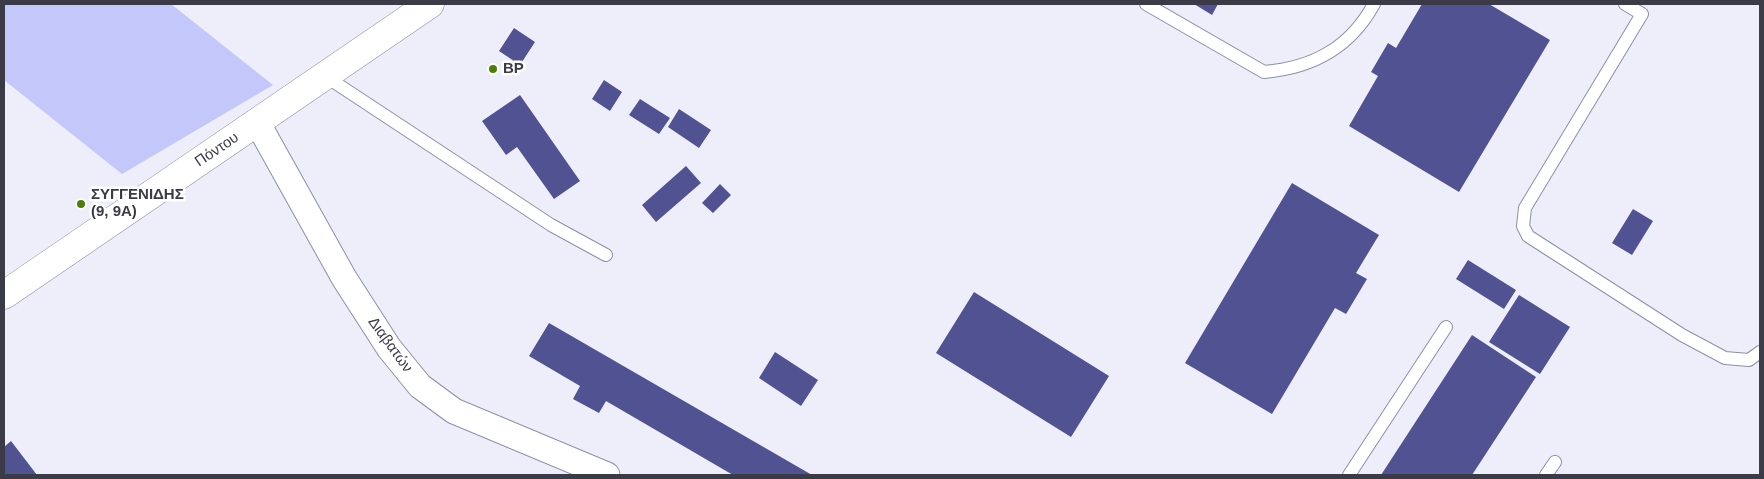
<!DOCTYPE html>
<html>
<head>
<meta charset="utf-8">
<style>
  body { margin:0 }
  #map { position:relative; width:1764px; height:479px; overflow:hidden; background:#edeefa; font-family:Helvetica,sans-serif }
  canvas { display:block }
  .frame { position:absolute; inset:0; border:5px solid #3a3b47; pointer-events:none }
</style>
</head>
<body>
<div id="map">
<canvas width="1764" height="479"></canvas>
<div class="frame"></div>
</div>
<script>
const c = document.querySelector('canvas').getContext('2d');
c.lineJoin = 'round';
function paint(path, color) {
  c.fillStyle = color;
  c.fill(path, 'evenodd');
}
function strokePath(path, color, width, dash) {
  c.strokeStyle = color;
  c.lineWidth = width;
  c.lineCap = dash ? 'butt' : 'round';
  c.setLineDash(dash || []);
  c.stroke(path);
}
function label(font, color, halo, rows, align = 'center') {
  c.font = font + ' Helvetica,sans-serif';
  c.lineWidth = 5;
  c.setLineDash([]);
  c.textBaseline = 'middle';
  c.strokeStyle = halo;
  c.fillStyle = color;
  for (const [text, x, y, turn = 0] of rows) {
    c.save();
    c.translate(x, y);
    c.rotate((+turn || 0) * Math.PI / 180);
    c.textAlign = isNaN(turn) ? turn : align;
    if (halo) c.strokeText(text, 0, 0);
    c.fillText(text, 0, 0);
    c.restore();
  }
}
const green = new Path2D(`
  M4 4H171L273 85 122 174 4 80Z`);
const building = new Path2D(`
  M1194 4H1218L1212 15Z
  M1422 4H1489L1550 40 1459 192 1349 126 1378 76 1371 72 1388 43 1396 48Z
  M514 28 535 42 520 65 499 51Z
  M604 80 622 92 610 111 592 99Z
  M520 95 580 181 554 199 517 147 506 155 482 121Z
  M640 99 670 118 659 134 629 115Z
  M679 109 711 130 699 148 668 127Z
  M686 166 701 183 656 222 642 205Z
  M1292 183 1379 235 1356 273 1367 279 1346 314 1335 308 1272 414 1185 363Z
  M720 184 731 195 713 213 702 203Z
  M1633 209 1653 221 1632 255 1612 243Z
  M1468 260 1516 290 1504 309 1456 279Z
  M974 292 1109 376 1071 437 936 353Z
  M1519 295 1570 327 1540 374 1489 342Z
  M549 323 812 475H733L606 401 599 413 573 399 580 386 529 356Z
  M1472 335 1536 377 1472 475H1381Z
  M775 352 818 380 801 406 759 378Z
  M11 441 37 475H4V447Z`);
const lane = new Path2D(`
  M1146 4 1264 72C1313 68 1350 48 1374 4
  M1625 4 1642 14 1525 208 1523 226 1528 236 1682 335 1725 358 1749 360 1760 352
  M325 76 551 225 606 255
  M1349 475 1446 327
  M1546 475 1555 462`);
const street = new Path2D(`
  M257 122 344 278 389 348 420 386 454 411 607 475`);
const secondary = new Path2D(`
  M4 295 430 4`);
const markers = [
  [493,69,5,"#4e7e08"],
  [81,204,5,"#4e7e08"]
];
const poiNames = [
  ["BP",503,69],
  ["ΣΥΓΓΕΝΙΔΗΣ",91,195],
  ["(9, 9Α)",91,212]
];
const streetNames = [
  ["Πόντου",217,150,-34],
  ["Διαβατών",390,345,54]
];
paint(green, '#c3c7f9');
paint(building, '#515291');
strokePath(lane, '#8d8faa', 14);
strokePath(street, '#8d8faa', 27);
strokePath(secondary, '#8d8faa', 29);
strokePath(lane, '#fff', 12);
strokePath(street, '#fff', 25);
strokePath(secondary, '#fff', 28);
for (const [x, y, r, color] of markers) {
  const dot = new Path2D();
  dot.arc(x, y, r, 0, 2 * Math.PI);
  c.fillStyle = color;
  c.fill(dot);
  strokePath(dot, '#fff', 2);
}
label('bold 15px', '#3a3b47', '#fff', poiNames, 'left');
label('15px', '#3a3b47', '#fff', streetNames);
</script>
</body>
</html>
